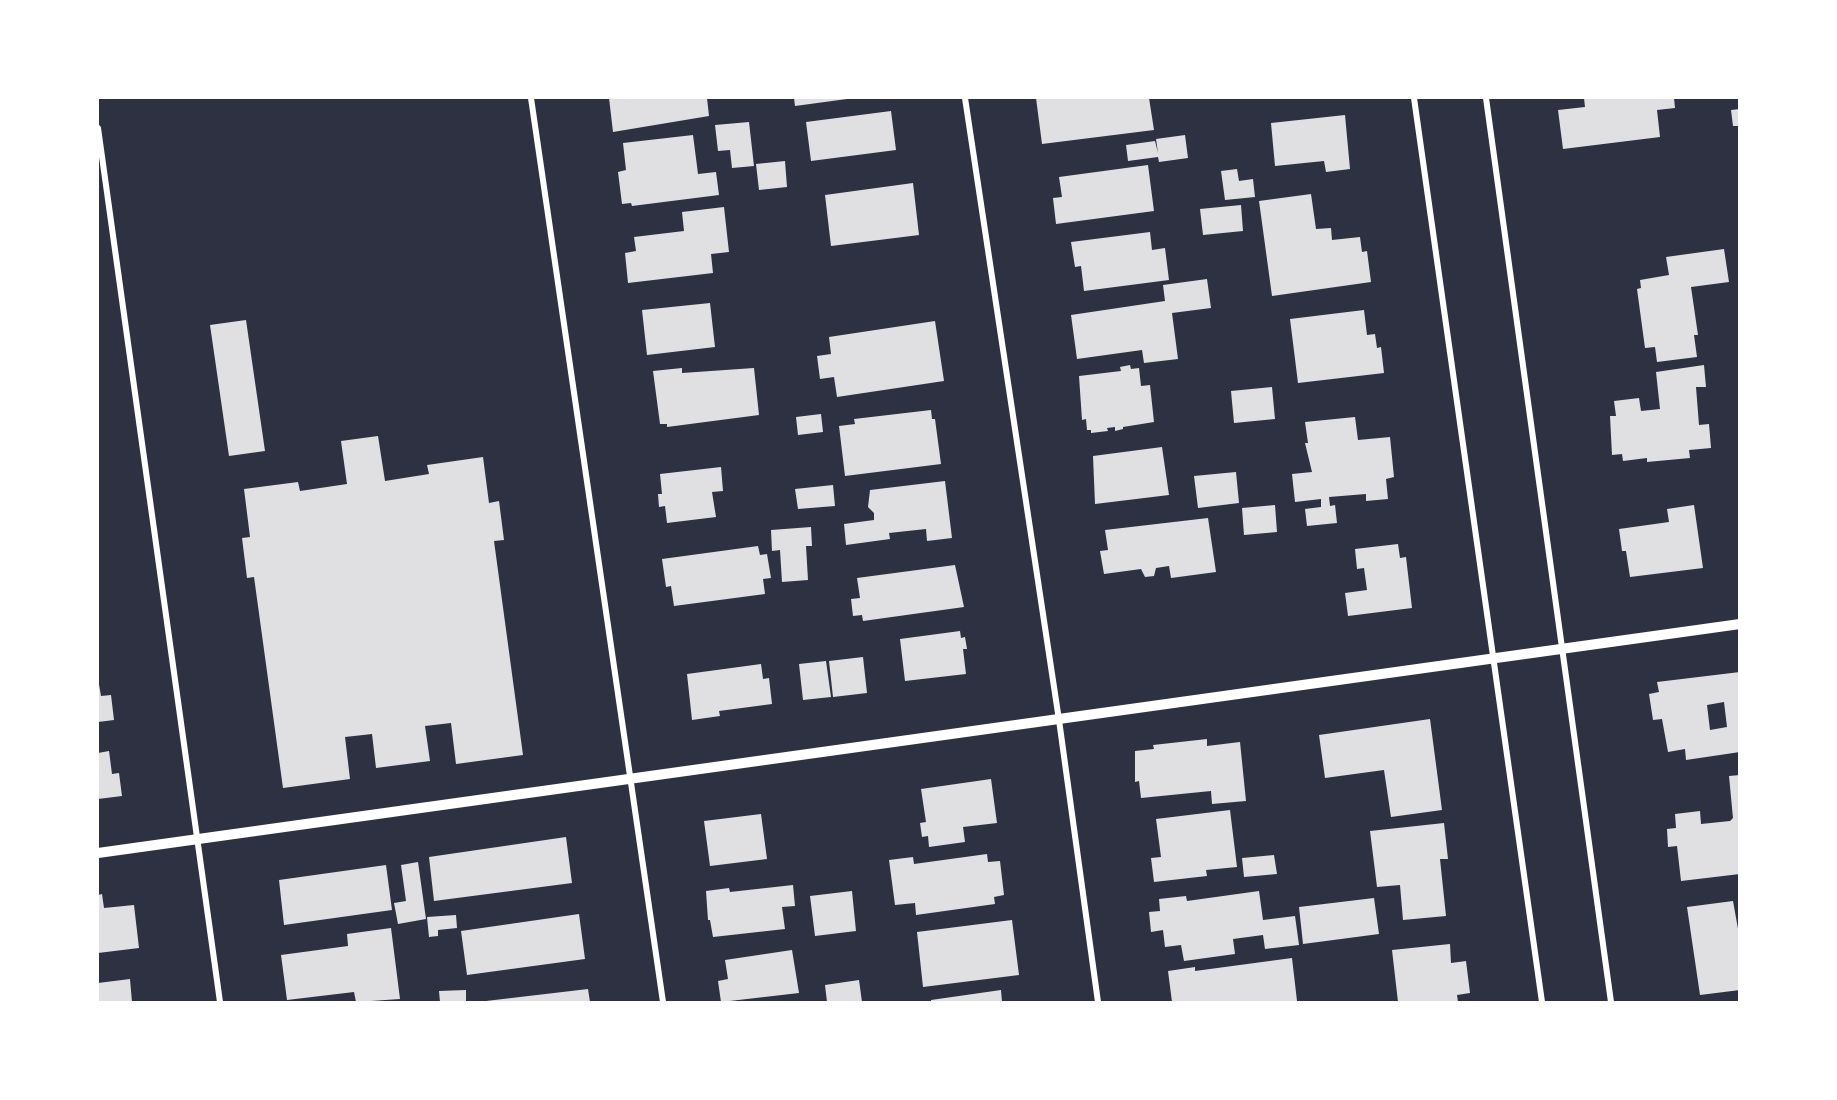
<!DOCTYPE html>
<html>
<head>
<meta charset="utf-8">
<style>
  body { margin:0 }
  #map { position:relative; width:1837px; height:1100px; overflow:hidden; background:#2d3142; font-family:Mulish,sans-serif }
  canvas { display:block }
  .frame { position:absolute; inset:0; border:99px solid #fff; pointer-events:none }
</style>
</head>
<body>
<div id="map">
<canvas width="1837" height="1100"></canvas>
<div class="frame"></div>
</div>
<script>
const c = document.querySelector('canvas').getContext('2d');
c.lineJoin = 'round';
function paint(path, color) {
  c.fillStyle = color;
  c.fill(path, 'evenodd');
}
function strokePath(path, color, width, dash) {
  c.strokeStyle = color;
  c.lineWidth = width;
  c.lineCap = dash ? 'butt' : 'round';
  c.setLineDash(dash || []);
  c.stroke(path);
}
const building = new Path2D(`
  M609 98H707L709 116 613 132Z
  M794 98H847V99L795 106Z
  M1036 98H1149L1154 130 1042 144Z
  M1584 98H1674L1675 108 1657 110 1660 137 1563 149 1558 110 1585 107Z
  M1740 109V126H1733L1731 110Z
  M891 111 896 150 811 161 806 122Z
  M1345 115 1350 169 1326 172 1324 161 1275 166 1271 123Z
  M749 122 754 166 732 168 730 150 718 151 715 125Z
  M693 135 698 174 716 172 719 195 632 206 631 203 622 204 618 172 626 170 623 143Z
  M1185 135 1188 158 1159 162 1158 157 1128 161 1126 145 1155 141 1158 153 1156 139Z
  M785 161 787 187 759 190 756 164Z
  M1148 165 1154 211 1056 224 1053 198 1062 197 1059 177Z
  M1237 169 1239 181 1253 179 1255 197 1225 200 1221 171Z
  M913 183 919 235 831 246 825 195Z
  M1311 194 1316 229 1331 228 1332 240 1360 237 1362 252 1367 251 1371 282 1272 296 1259 201Z
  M1241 205 1243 231 1203 235 1200 209Z
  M724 207 729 252 711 254 713 273 628 283 625 253 636 251 634 237 684 231 682 212Z
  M1150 232 1152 250 1165 248 1169 280 1084 291 1081 266 1075 267 1071 242Z
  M1724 249 1729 282 1691 287 1698 335H1694L1697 357 1657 362 1655 347 1645 348 1637 289 1641 288 1640 280 1669 275 1666 257Z
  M1207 279 1211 308 1172 313 1178 359 1144 363 1142 350 1077 359 1071 315 1165 301 1163 285Z
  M710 303 715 347 647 355 642 310Z
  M1364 310 1367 335 1375 334 1377 348 1381 347 1384 373 1298 383 1290 319Z
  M246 320 265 451 229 456 210 325Z
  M935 321 944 381 837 397 834 377 820 379 817 356 831 354 829 337Z
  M1130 365 1131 369 1139 368 1141 386 1150 385 1154 422 1123 427V429L1115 431V427L1107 428 1108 431 1091 433V430H1087L1086 419 1082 420 1079 376 1121 371 1120 367Z
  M1704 365 1706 387H1696L1699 425 1709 424 1711 448 1689 450 1690 458 1647 462V458L1623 461 1622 454 1612 455 1610 416H1616L1614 401 1639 398 1641 411 1660 409 1656 372Z
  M682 368V373L754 368 759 415 667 427V424H660L653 371Z
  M1272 387 1275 419 1234 423 1231 391Z
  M931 410 932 419H935L941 464 845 476 839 426 855 424 854 419Z
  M821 414 823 432 798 435 796 417Z
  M1355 417 1358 440 1390 437 1394 477 1386 479 1388 499 1366 501V494L1329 497 1330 506 1335 505 1337 523 1307 526 1305 509 1321 507V499L1295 502 1292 474 1312 472 1305 443H1308L1305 422Z
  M378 436 385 481 429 474 427 465 483 457 489 503 499 501 504 540 494 541 523 755 456 764 451 723 425 726 430 761 376 768 372 734 345 737 350 779 283 788 254 577 247 578 242 538 250 537 244 489 298 482 300 491 347 484 341 441Z
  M1162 447 1169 495 1095 504 1093 456Z
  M721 467 723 491 712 492 716 517 667 523 665 506 659 507 658 494H662L660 474Z
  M1236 472 1239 503 1198 508 1194 476Z
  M945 481 952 538 927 541 926 529 889 533 890 539 846 545 844 524 874 520V513L868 507 870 490Z
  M833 485 835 506 798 509 795 489Z
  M1275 505 1277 532 1244 535 1242 508Z
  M1694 505 1703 568 1630 577 1626 551H1622L1619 529 1669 522 1667 509Z
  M1208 518 1216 572 1171 578 1169 566 1156 568 1154 576 1145 577 1141 569 1104 574 1100 551 1108 550 1105 530Z
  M811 527 812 546H806L808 580 782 582 780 550 772 551 771 530Z
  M1398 544 1400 558 1406 557 1412 608 1348 616 1345 593 1367 590 1364 568 1357 569 1355 549Z
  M758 546 760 555 767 554 771 578 763 579 765 594 674 606 671 586 666 587 662 559Z
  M955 565 964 607 863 621 862 615 853 616 851 599 860 598 857 578Z
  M960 631 961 638 965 637 967 649H963L966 674 905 681 900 639Z
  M863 657 867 693 833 697 829 661Z
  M826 661 831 697 803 700 799 664Z
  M761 664 763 679 769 678 772 704 719 711 720 716 692 720 687 674Z
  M1740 672V752L1686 760 1685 749 1668 752 1662 719 1653 720 1649 694 1659 692 1657 682ZM1724 702 1727 727 1710 730 1707 705Z
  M98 679 101 696 111 695 114 720 98 722Z
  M1430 719 1442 810 1391 817 1384 770 1325 778 1319 735Z
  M1207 739V746L1240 742 1246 801 1212 804 1211 791 1141 798 1139 781 1135 782V751L1154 749 1153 745Z
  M109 751 112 774 119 773 122 796 98 799V753Z
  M1740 775V874L1681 881 1677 846 1668 847 1667 829 1676 828 1675 814 1700 811 1701 824 1730 821 1733 818 1729 776Z
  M991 779 997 823 963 827 965 842 929 847 928 836 922 837 920 823 926 822 921 789Z
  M1230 810 1237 867 1206 870 1207 876 1154 882 1151 858 1161 857 1156 819Z
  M761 814 767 859 710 866 704 821Z
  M1444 823 1448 859H1440L1446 916 1403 920 1400 885 1377 887 1370 831Z
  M566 837 572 883 434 901 429 857Z
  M987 854 988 862 1000 861 1004 895 994 897 995 904 916 915 915 903 895 905 889 860 913 857 914 864Z
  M1274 855 1277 874 1244 877 1242 858Z
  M418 862 426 919 398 924 394 903 406 901 401 865Z
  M386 865 392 910 284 925 279 880Z
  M793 885 795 906 782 907 785 929 713 937 710 920H708L706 891 729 888 730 892Z
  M852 891 856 931 815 936 810 896Z
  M1259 891 1263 920 1295 916 1299 945 1265 949 1263 935 1233 939 1235 954 1184 961 1181 945 1165 947 1163 930 1151 932 1149 912 1160 911 1159 899 1186 896 1187 901Z
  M102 894 104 908 134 905 139 948 98 953V895Z
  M1374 898 1379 934 1303 944 1299 907Z
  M1733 901 1740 940V990L1700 995 1687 907Z
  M579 914 585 959 467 975 461 931Z
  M456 915 457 928 438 930V936L429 937 427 917Z
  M1012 920 1019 975 923 987 917 932Z
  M391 928 400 999 356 1002 354 992 287 1000 281 955 348 946 347 934Z
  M1450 944 1451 963 1466 961 1470 993 1457 995 1458 1002H1398L1392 950Z
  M792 950 799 993 721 1002 718 981 728 979 725 960Z
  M1292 958 1297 1001 1172 1002 1168 971 1195 967V971Z
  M130 979 132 1002H98V983Z
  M859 980 862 1002H827L825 985Z
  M588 989 590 1002H486V1001Z
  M466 990V1002H440L439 991Z
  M1001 990 1002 1002H931V1000Z`);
const minor = new Path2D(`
  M531 98 663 1002
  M965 98 1059 720 1098 1002
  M1414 98 1542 1002
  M1486 98 1611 1002
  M98 128 220 1002`);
const tertiary = new Path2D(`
  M98 853 1740 624`);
paint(building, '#e0e0e3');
strokePath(minor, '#fff', 6);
strokePath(tertiary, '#fff', 10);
</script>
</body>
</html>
